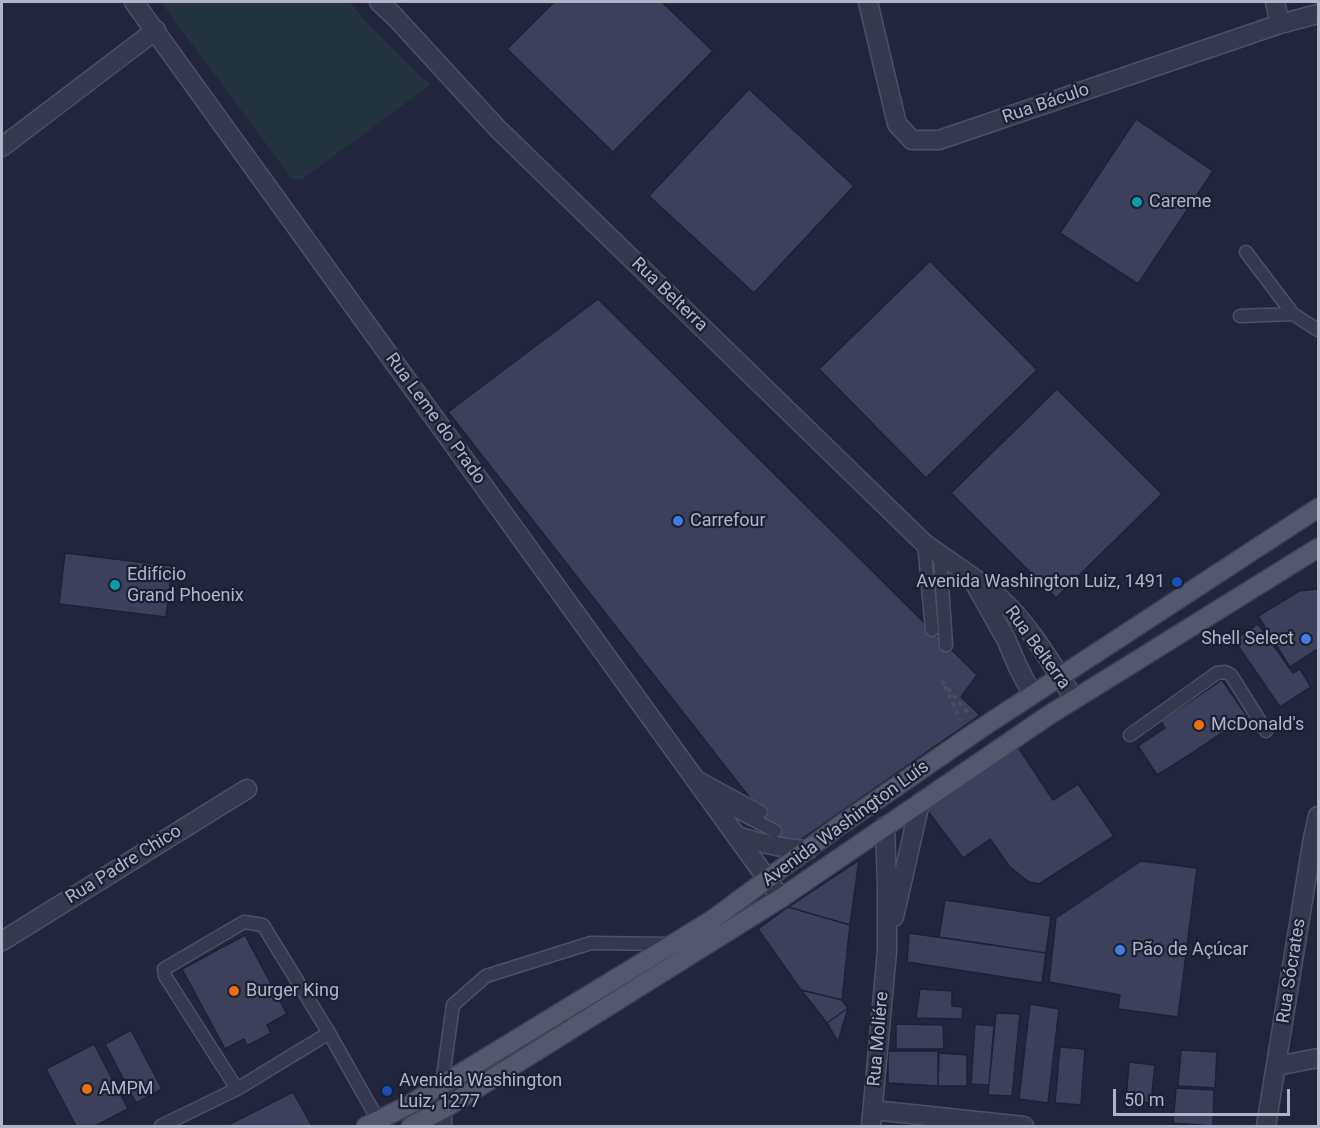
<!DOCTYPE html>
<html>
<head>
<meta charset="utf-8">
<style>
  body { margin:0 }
  #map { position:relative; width:1320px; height:1128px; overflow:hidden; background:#22263d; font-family:Roboto,sans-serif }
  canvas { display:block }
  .frame { position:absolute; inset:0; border:3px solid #b2b4c8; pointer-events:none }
  .scale { position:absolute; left:1113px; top:1089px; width:177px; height:27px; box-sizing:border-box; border:3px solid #b2b4c8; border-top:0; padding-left:8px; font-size:18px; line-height:21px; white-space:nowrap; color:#b2b4c8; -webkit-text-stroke:4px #1b1f32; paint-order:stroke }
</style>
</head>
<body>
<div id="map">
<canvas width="1320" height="1128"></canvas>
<div class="frame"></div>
<div class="scale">50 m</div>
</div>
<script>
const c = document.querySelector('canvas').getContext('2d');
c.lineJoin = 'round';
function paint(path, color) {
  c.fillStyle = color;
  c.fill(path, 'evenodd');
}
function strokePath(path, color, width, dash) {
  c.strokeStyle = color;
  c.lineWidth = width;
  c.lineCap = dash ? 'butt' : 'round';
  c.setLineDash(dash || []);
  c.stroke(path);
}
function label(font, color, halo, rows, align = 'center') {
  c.font = font + ' Roboto,sans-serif';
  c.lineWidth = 4.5;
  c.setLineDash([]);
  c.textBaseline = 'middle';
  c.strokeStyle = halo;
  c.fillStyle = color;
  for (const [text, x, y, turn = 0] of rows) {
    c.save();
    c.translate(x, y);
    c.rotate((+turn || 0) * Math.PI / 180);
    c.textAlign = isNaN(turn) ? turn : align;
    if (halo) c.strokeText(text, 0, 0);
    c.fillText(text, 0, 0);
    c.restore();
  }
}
const green = new Path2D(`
  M161 2H350L364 20 430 85 301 180 292 179Z`);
const building = new Path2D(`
  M554 2H662L713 51 613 152 507 49Z
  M749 89 854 186 754 293 649 196Z
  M1136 119 1213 171 1138 284 1060 233Z
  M930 261 1037 370 926 478 819 369Z
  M598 299 977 675 961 697 980 715 789 848 448 412Z
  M1057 389 1162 494 1056 598 951 493Z
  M65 553 172 566 166 617 59 604Z
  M1318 589V649L1290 667 1258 616 1299 591Z
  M1258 624 1293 673 1300 669 1311 687 1280 707 1234 640Z
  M1222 680 1247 716 1186 757 1157 775 1138 746 1165 728 1161 721Z
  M1018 747 1053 800 1078 784 1114 836 1039 884 1029 882 1010 867 990 839 963 858 927 810Z
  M859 860 850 925 788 907Z
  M1141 861 1197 868 1178 1017 1118 1009 1120 995 1049 982 1056 918Z
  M945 900 1051 916 1046 953 939 937Z
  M788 907 850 925 842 1000 801 990 758 929Z
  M909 933 1046 953 1042 983 907 962Z
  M245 935 287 1014 267 1025 271 1033 247 1046 244 1039 225 1049 182 969Z
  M920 989 952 991V1006L963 1007 962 1019 916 1018Z
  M801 990 842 1000 848 1008 827 1023Z
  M1030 1004 1059 1009 1048 1103 1019 1099Z
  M848 1008 838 1042 827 1023Z
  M996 1013 1020 1014 1012 1096 988 1095Z
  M896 1024 943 1025 944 1049H896Z
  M975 1024 994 1026 989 1085 971 1084Z
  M131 1030 162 1089 136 1103 105 1044Z
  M94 1044 128 1109 95 1126H76L46 1069Z
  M1060 1047 1085 1049 1081 1105 1055 1103Z
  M1181 1050 1217 1052 1215 1088 1178 1086Z
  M888 1051H938V1086L888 1083Z
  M939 1053 967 1055V1086H938Z
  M1129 1062 1155 1065 1151 1103 1126 1101Z
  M1176 1088 1214 1090 1213 1126 1173 1123Z
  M293 1092 312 1126H226Z`);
const path = new Path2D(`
  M942 681 968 713
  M945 686 960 720`);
const service = new Path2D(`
  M1246 252 1293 314 1318 330
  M1240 316 1293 314
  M924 543 932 630
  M940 555 946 645
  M1130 735 1217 673 1225 672 1231 675 1266 731
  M697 777 761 812
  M711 798 775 831
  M442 1084 453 1005 486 976 591 943 670 944
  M237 1089 329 1033
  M161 1126 237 1089 165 976 164 969 244 922 263 925 329 1033 381 1125`);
const minor = new Path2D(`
  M134 2 781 898
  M379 2 396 18 497 128 924 543C948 561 973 576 996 595 1026 619 1054 667 1074 699
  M868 2 897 124 912 140H939L1280 24 1318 14
  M1275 2 1280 24
  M2 147 156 30
  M974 582 1006 639 1018 667 1032 694
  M737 836C760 843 783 849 808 850
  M894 917 920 803
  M2 941 247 789
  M1277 1066 1318 1058
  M442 1084V1126
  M873 1110 1024 1126
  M871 1126 887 951V887L885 826`);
const tertiary = new Path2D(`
  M1266 1126 1313 838 1318 816`);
const primary = new Path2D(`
  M366 1126 407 1106 712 920 839 826 980 729 1318 508
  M411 1126 442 1110 781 898 1046 717 1318 548`);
const markers = [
  [1137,202,6,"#0f9aa8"],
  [678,521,6,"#3f7fe0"],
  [1177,582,6,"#1a4fb4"],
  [115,585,6,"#0f9aa8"],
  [1306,639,6,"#3f7fe0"],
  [1199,725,6,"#e8710a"],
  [1120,950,6,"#3f7fe0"],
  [234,991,6,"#e8710a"],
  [87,1089,6,"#e8710a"],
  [387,1091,6,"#1a4fb4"]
];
const streetNames = [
  ["Rua Báculo",1046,104,-19],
  ["Rua Belterra",669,295,44],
  ["Rua Leme do Prado",435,419,54],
  ["Rua Belterra",1037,648,54],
  ["Avenida Washington Luís",846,824,-36],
  ["Rua Padre Chico",124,865,-32],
  ["Rua Sócrates",1292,971,-81],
  ["Rua Moliére",879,1039,-85]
];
const poiNames = [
  ["Careme",1149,202],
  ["Carrefour",690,521],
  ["Edifício",127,575],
  ["Grand Phoenix",127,596],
  ["Avenida Washington Luiz, 1491",1165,582,"right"],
  ["Shell Select",1294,639,"right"],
  ["McDonald's",1211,725],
  ["Pão de Açúcar",1132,950],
  ["Burger King",246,991],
  ["Avenida Washington",399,1081],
  ["Luiz, 1277",399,1102],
  ["AMPM",99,1089]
];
paint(green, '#24343e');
paint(building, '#3c405b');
strokePath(building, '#1d2134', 1.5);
strokePath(service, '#4e5165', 15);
strokePath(minor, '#4e5165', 21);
strokePath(tertiary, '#4e5165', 21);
strokePath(primary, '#3f4256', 21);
strokePath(path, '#42515b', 4, [4.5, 4.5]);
strokePath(service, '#36394d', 12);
strokePath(minor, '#36394d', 18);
strokePath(tertiary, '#36394d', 18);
strokePath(primary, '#54586d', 18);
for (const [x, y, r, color] of markers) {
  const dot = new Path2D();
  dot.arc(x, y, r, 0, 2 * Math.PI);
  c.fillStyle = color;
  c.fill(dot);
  strokePath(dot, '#1b1f32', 2);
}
label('18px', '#b2b4c8', '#1b1f32', streetNames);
label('18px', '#b2b4c8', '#1b1f32', poiNames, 'left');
</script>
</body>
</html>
